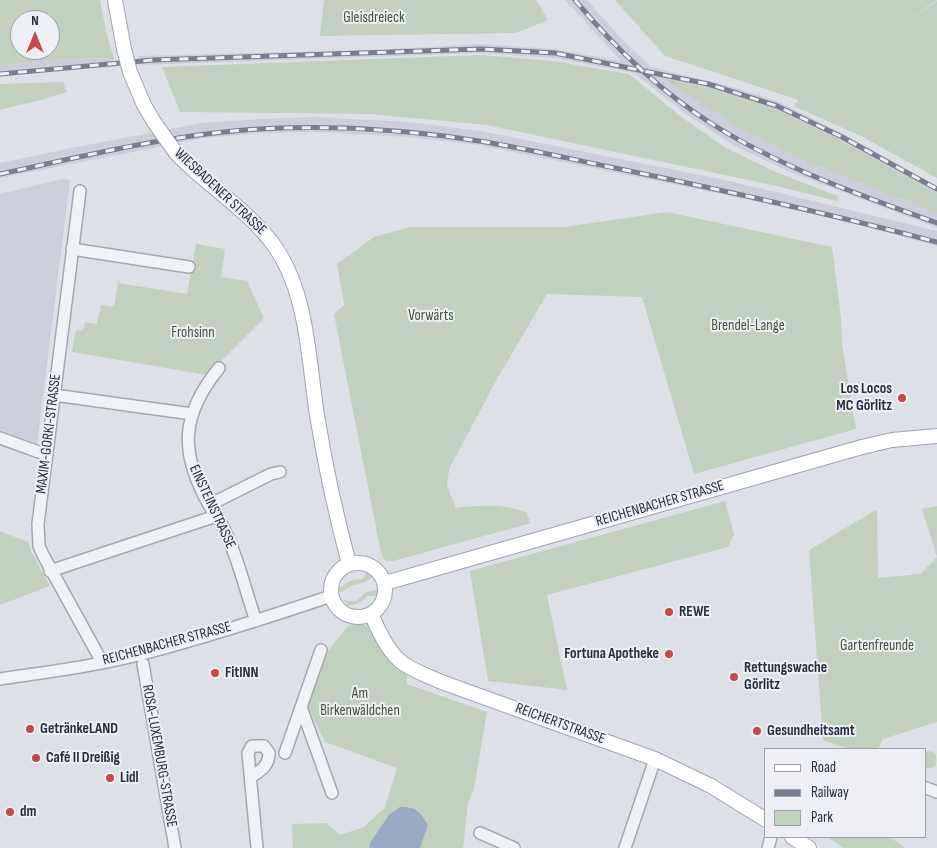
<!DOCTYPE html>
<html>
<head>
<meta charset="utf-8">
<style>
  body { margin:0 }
  #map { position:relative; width:937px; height:848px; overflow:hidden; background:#dee0e7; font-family:"Sofia Sans Condensed",sans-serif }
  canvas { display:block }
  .legend { position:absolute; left:764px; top:748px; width:162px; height:90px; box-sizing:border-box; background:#edeff5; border:1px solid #9ea1ab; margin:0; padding:6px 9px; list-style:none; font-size:15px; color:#282d3d }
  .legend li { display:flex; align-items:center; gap:10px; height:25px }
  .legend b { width:25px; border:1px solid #9ea1ab }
  .north { position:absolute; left:10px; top:10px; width:50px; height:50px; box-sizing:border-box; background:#edeff5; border:1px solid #9ea1ab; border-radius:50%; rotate:0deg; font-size:14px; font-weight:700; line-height:20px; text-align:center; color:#282d3d }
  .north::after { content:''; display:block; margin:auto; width:18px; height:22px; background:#c5494a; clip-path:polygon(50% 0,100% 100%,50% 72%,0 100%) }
</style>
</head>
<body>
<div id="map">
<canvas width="937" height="848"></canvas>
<ul class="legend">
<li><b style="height:6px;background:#fff"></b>Road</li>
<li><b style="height:6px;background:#797e8f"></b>Railway</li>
<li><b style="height:14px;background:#c2d0c0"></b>Park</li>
</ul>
<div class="north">N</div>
</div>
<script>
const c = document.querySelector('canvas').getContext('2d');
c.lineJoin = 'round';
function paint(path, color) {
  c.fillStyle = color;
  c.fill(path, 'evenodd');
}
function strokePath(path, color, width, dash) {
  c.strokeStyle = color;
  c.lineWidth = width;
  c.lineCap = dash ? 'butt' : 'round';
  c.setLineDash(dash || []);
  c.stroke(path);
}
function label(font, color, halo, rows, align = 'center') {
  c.font = font + ' "Sofia Sans Condensed",sans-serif';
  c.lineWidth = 4;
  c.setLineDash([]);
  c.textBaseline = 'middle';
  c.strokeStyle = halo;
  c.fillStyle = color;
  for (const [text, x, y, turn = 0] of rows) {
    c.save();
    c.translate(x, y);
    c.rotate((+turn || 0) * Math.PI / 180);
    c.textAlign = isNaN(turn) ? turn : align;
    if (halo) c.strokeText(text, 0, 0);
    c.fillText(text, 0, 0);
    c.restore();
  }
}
const built = new Path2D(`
  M565 0H587L619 36 651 67 733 87 779 102 844 134 937 186V194L840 141 773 109 665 78 744 131 794 156 937 213V228L788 171 733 145 686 114 634 73 554 58 480 53 141 65 138 56 392 49 480 44 555 49 621 61Z
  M114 58 116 67 44 69 0 75V67L43 60Z
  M316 117 409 122 481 131 730 181 937 231V246L856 224 727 195 478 145 408 137 316 132 260 133 204 138 0 178V163L71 148 202 123 260 119Z
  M62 179 70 180 37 444 0 430V194Z`);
const green = new Path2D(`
  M0 0H100L107 36 114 58 43 60 0 67ZM20 20H50V50H20Z
  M324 0H536L548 20 516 33 320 36Z
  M615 0H937L898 28 937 1V178L863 137 794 106 798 100 665 56Z
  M481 55 553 61 629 74 680 116 726 148 778 173 838 196 837 201 772 185 487 125 370 114 180 112 162 67Z
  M663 78C700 86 738 95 774 109 830 133 883 164 937 194V213L794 156 744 131Z
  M63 82 67 92C45 100 22 104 0 110V84Z
  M667 212 832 247 841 318 842 344 856 429 694 474 642 297 547 294 497 379 449 469 447 486 456 508C479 505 504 504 526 512L531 523 393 561H385L381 553 334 314 344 305 337 264 374 237 410 227H565Z
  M196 244 225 249 221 277 247 281 264 318 207 375 72 352 76 330 83 331 85 322 97 324 101 305 114 307 118 283 187 294Z
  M725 501 734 535 728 547 547 595 567 690 488 681 470 571Z
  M937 506V722L883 739 878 749H847L823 740 809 550 877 509 878 578 920 574 937 557 922 509Z
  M0 531 28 542 31 551 50 586 0 605Z
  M369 571 374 575C367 583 362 583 352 586 346 588 344 592 337 593V587H341L352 580 362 579Z
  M380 589V593L374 596H367C362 602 355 606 348 605L343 600 356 601 366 592Z
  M355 623H362L368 627 377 640 407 671V684L487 712 474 789 468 803 463 848H293L292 824 326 823 340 835 364 827 385 807 397 768 325 742 307 705 328 651 348 626Z
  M932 751C937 755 937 759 936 765L931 768H926V752Z
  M827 837H890L905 848H844Z`);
const water = new Path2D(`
  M400 807C417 807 420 812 428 825L420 848H369L370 843 389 815Z`);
const minor = new Path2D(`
  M80 191 38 524 39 546 43 555 102 662
  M72 249 189 267
  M219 368C181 415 179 452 209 505 213 512 219 519 223 527 238 556 245 590 256 621
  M54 395 192 414
  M0 438 47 455
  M209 505 271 474 280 472
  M50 571 216 516
  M143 664 175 848
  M0 679C47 672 96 666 142 654 206 637 269 617 331 596
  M301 707 332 793
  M285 753 321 650
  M251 777C261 770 269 766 269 753L264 746H252L248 753 257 848
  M926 788 937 792
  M480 833 514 848
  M625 848 655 759
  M768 848 771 837`);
const major = new Path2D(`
  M115 0 124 49
  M130 72 144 105 154 122
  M176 153C206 185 246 208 273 244 308 292 308 358 317 415 325 465 336 515 349 564
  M331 590a27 27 0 1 1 54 0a27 27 0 1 1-54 0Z
  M385 583 862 447 892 440 937 436
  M371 614C379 631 388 653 404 664 416 672 430 677 444 683L655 759 711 786 766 820
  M792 837 809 848`);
const rail = new Path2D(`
  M575 0C614 47 660 91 712 124 782 168 860 195 937 223
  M0 74 153 60 481 49 555 53 708 84 777 106 842 137 937 189
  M0 174C85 156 173 134 259 129 330 125 409 130 479 141 524 148 570 159 615 168 723 190 830 214 937 242`);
const majorBridge = new Path2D(`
  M124 49 130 72
  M154 122 176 153`);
const markers = [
  [902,398,5,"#c5494a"],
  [669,612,5,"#c5494a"],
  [669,654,5,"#c5494a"],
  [215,673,5,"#c5494a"],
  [734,677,5,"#c5494a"],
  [30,729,5,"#c5494a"],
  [757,731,5,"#c5494a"],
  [36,758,5,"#c5494a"],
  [110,778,5,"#c5494a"],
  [10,812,5,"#c5494a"]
];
const parkNames = [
  ["Gleisdreieck",374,18],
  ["Vorwärts",431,316],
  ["Brendel-Lange",748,326],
  ["Frohsinn",193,333],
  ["Gartenfreunde",877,646],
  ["Am",360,694],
  ["Birkenwäldchen",360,711]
];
const streetNames = [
  ["WIESBADENER STRASSE",220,192,43],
  ["MAXIM-GORKI-STRASSE",49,434,-83],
  ["REICHENBACHER STRASSE",660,504,-16],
  ["EINSTEINSTRASSE",212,507,65],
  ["REICHENBACHER STRASSE",167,644,-15],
  ["REICHERTSTRASSE",560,724,20],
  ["ROSA-LUXEMBURG-STRASSE",159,756,80]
];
const poiNames = [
  ["Los Locos",892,389,"right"],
  ["MC Görlitz",892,406,"right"],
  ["REWE",679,612],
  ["Fortuna Apotheke",659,654,"right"],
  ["Rettungswache",744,668],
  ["Görlitz",744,685],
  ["FitINN",225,673],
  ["GetränkeLAND",40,729],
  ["Gesundheitsamt",767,731],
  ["Café II Dreißig",46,758],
  ["Lidl",120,778],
  ["dm",20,812]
];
paint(built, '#cccfd9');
paint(green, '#c2d0c0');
paint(water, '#9ba9c5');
strokePath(minor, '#a4a7b1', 14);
strokePath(major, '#9ea3b2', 16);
strokePath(minor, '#f1f2f5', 11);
strokePath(major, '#fff', 14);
strokePath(rail, '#797e8f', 5);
strokePath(rail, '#edeff5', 3, [9]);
strokePath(majorBridge, '#9ea3b2', 16, []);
strokePath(majorBridge, '#fff', 14);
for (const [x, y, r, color] of markers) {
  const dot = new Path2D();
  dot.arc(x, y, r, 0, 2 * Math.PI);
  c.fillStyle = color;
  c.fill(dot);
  strokePath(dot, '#edeff5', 2);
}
label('15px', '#385836', '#edeff5', parkNames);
label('15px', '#282d3d', '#edeff5', streetNames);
label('bold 15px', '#282d3d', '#edeff5', poiNames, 'left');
</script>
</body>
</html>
